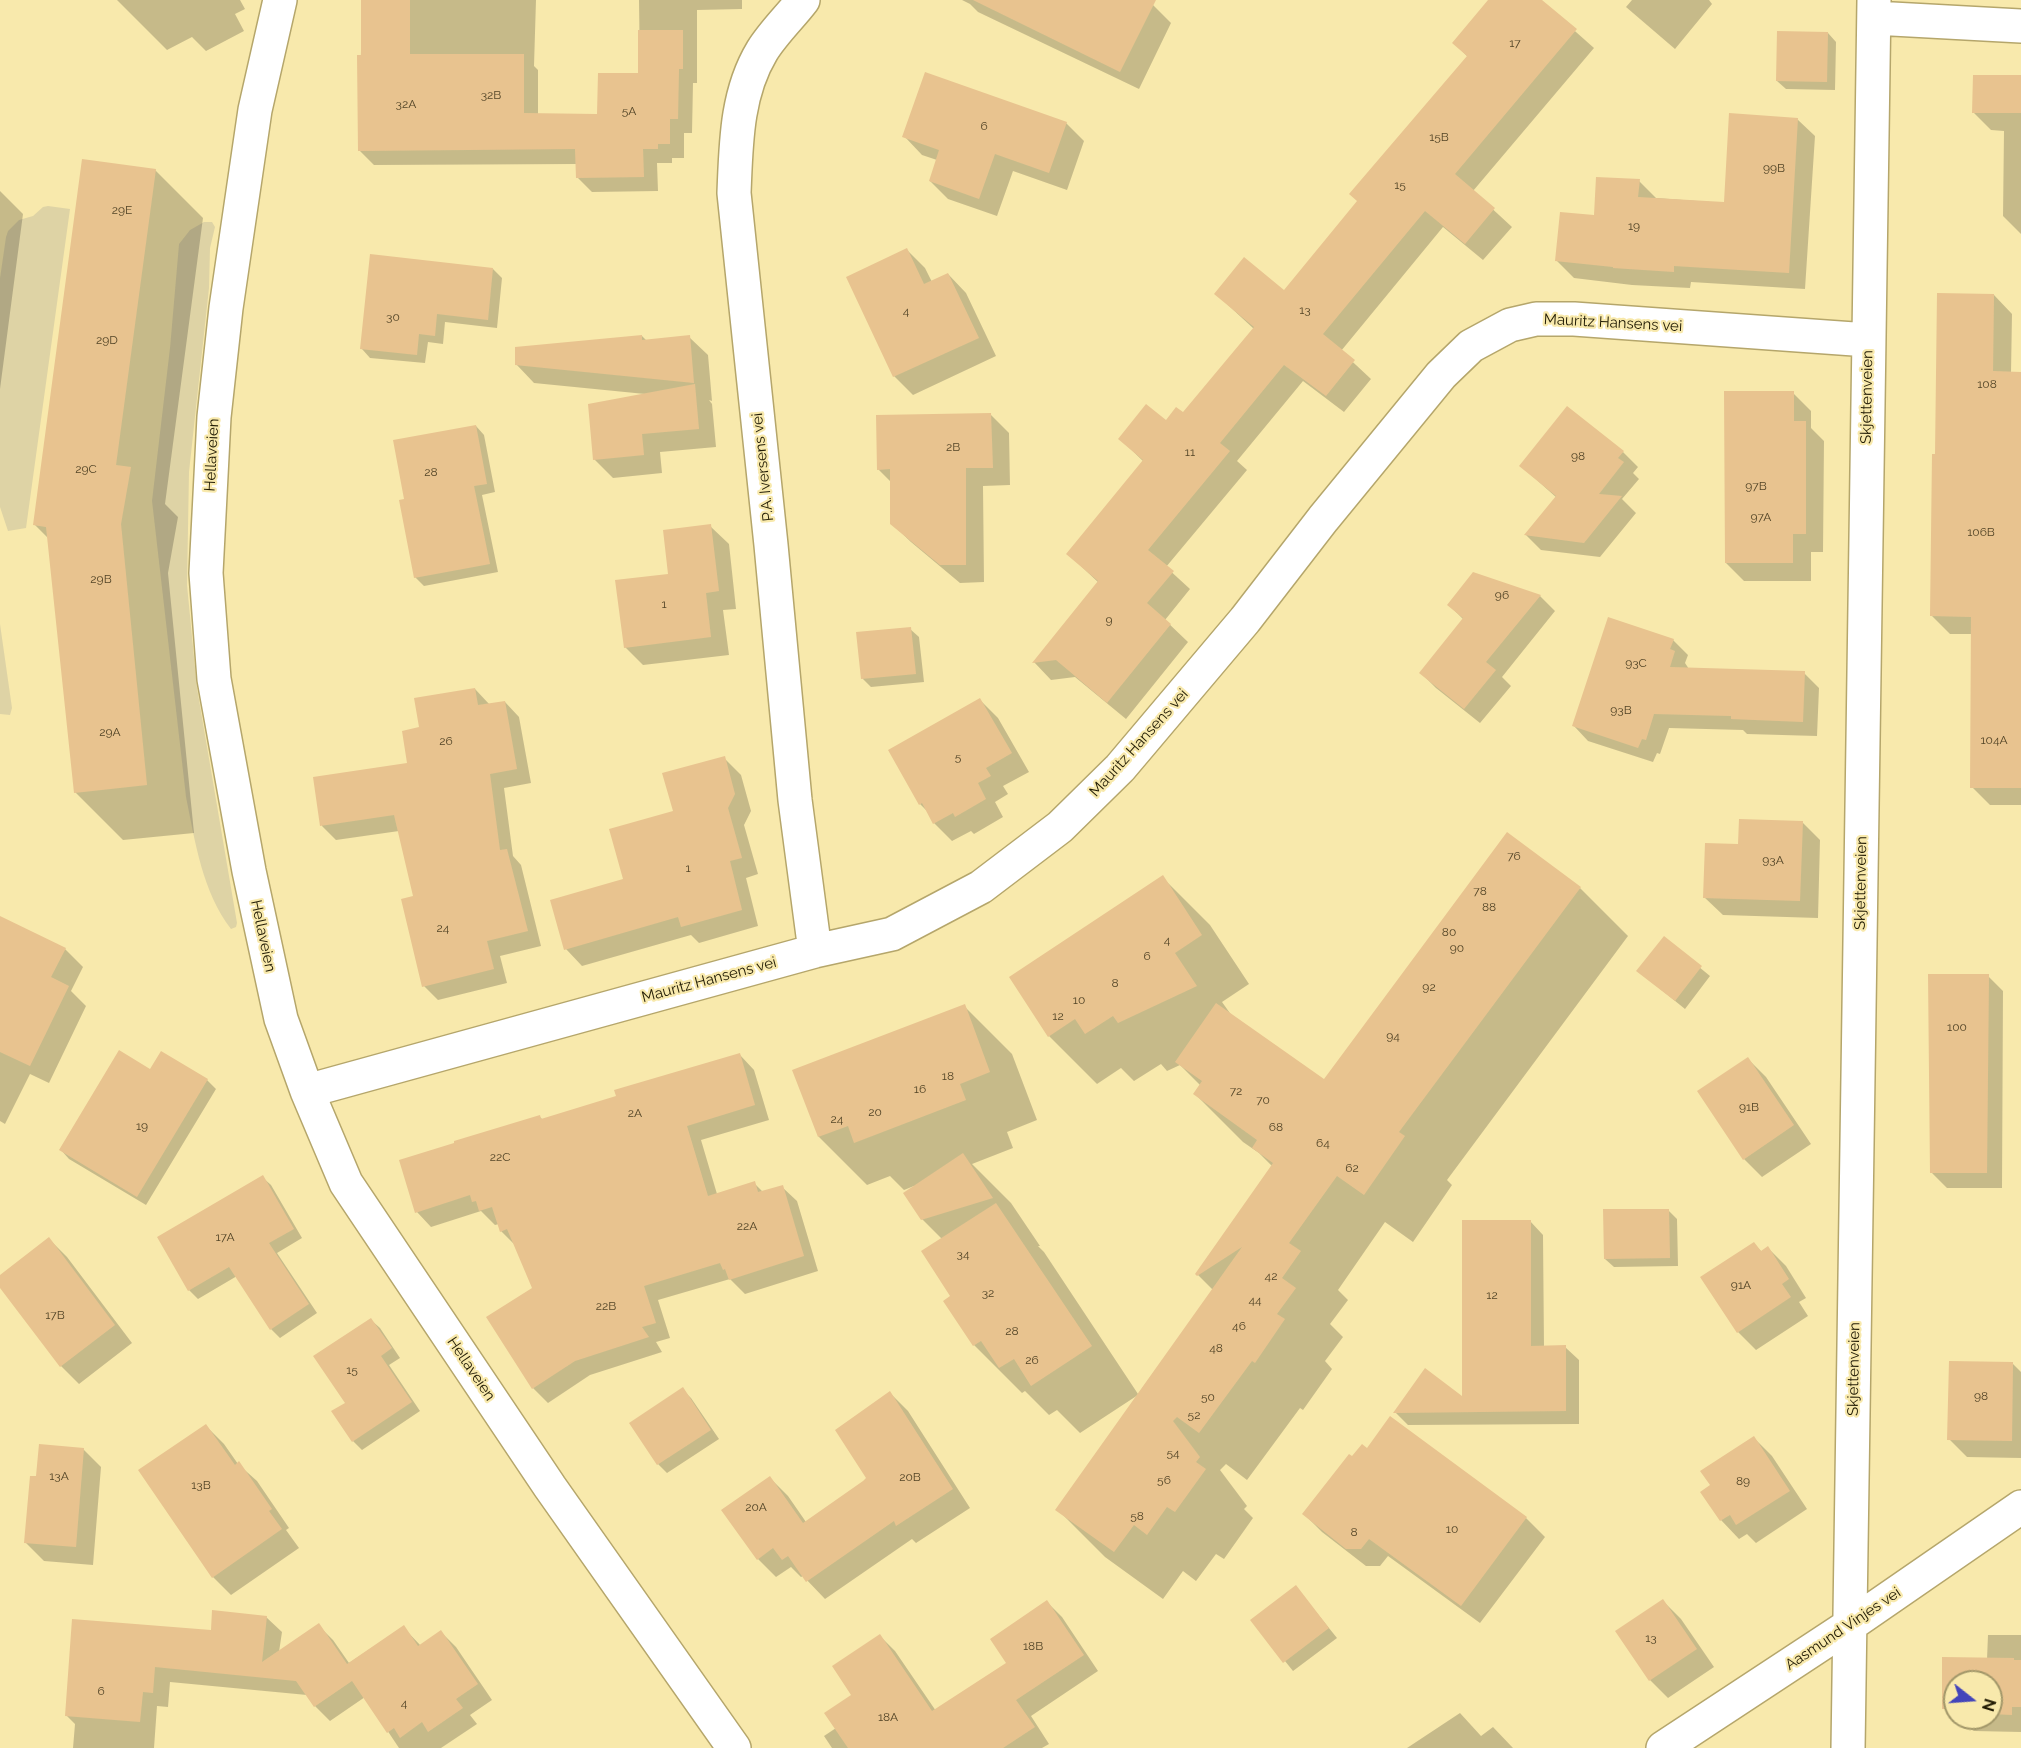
<!DOCTYPE html>
<html>
<head>
<meta charset="utf-8">
<style>
  body { margin:0 }
  #map { position:relative; width:2021px; height:1748px; overflow:hidden; background:#f8e9ac; font-family:Raleway,sans-serif }
  canvas { display:block }
  .north { position:absolute; left:1943px; top:1670px; width:60px; height:60px; box-sizing:border-box; background:#f8e9ac; border:2px solid #a29769; border-radius:50%; rotate:107deg; font-size:16px; font-weight:700; line-height:24px; text-align:center; color:#211b04 }
  .north::after { content:''; display:block; margin:auto; width:21px; height:27px; background:#4345ba; clip-path:polygon(50% 0,100% 100%,50% 72%,0 100%) }
</style>
</head>
<body>
<div id="map">
<canvas width="2021" height="1748"></canvas>
<div class="north">N</div>
</div>
<script>
const c = document.querySelector('canvas').getContext('2d');
c.lineJoin = 'round';
function paint(path, color) {
  c.fillStyle = color;
  c.fill(path, 'evenodd');
}
function strokePath(path, color, width, dash) {
  c.strokeStyle = color;
  c.lineWidth = width;
  c.lineCap = dash ? 'butt' : 'round';
  c.setLineDash(dash || []);
  c.stroke(path);
}
function label(font, color, halo, rows, align = 'center') {
  c.font = font + ' Raleway,sans-serif';
  c.lineWidth = 4.5;
  c.setLineDash([]);
  c.textBaseline = 'middle';
  c.strokeStyle = halo;
  c.fillStyle = color;
  for (const [text, x, y, turn = 0] of rows) {
    c.save();
    c.translate(x, y);
    c.rotate((+turn || 0) * Math.PI / 180);
    c.textAlign = isNaN(turn) ? turn : align;
    if (halo) c.strokeText(text, 0, 0);
    c.fillText(text, 0, 0);
    c.restore();
  }
}
const green = new Path2D(`
  M48 206 70 209 26 528 8 531 0 507V278L6 237 8 231 19 220 33 216 43 207Z
  M204 222H212L215 227 210 248 209 288 189 472 187 585 197 688 237 923 236 927 231 929C203 893 195 842 186 797L152 501 170 348 179 244 190 230Z
  M0 624 12 708 10 715 0 714Z`);
const shadow = new Path2D(`
  M117 0H240L245 9 235 14 244 31 206 51 192 37 167 50Z
  M362 0H536L534 66 538 70V115L599 116 640 75 639 0H742V9L697 10V83H693L692 133H684V158H672V163H657L658 191 592 192 577 177V164L374 165 359 150Z
  M962 0H1142L1153 5 1171 23 1139 89 978 12 970 4Z
  M1490 0H1540L1594 48 1473 191 1512 227 1483 260 1443 227 1341 351 1371 379 1344 412 1303 381 1237 461 1247 470 1166 567 1190 589 1165 620 1188 642 1126 719 1075 677 1051 680 1034 662 1099 583 1068 554 1143 461 1120 439 1183 414 1254 329 1216 294 1284 292 1358 202 1468 57 1454 43Z
  M1632 0H1709L1712 4 1675 49 1626 7Z
  M1828 33 1836 42 1835 90 1786 89 1777 81Z
  M2021 77V234L2003 216 2004 131 1991 130 1973 112Z
  M1797 119 1815 136 1805 289 1691 282 1690 288 1632 285 1574 278 1557 261 1595 217 1639 181 1656 198 1725 203Z
  M1066 123 1084 141 1067 190 1013 171 997 216 948 199 930 181 937 160 922 155 904 136Z
  M155 170 203 218 165 504 178 517 168 573 194 833 123 840 75 792 49 539 35 525Z
  M0 191 23 214 0 389Z
  M907 250 925 268 932 282 948 274 966 293 996 356 913 395 894 376 848 278Z
  M493 269 502 278 497 328 445 322 443 344 428 342 425 363 370 358 362 349Z
  M1994 295 2012 314 2011 373H2021V805H1990L1972 787 1973 634H1950L1931 615 1937 455Z
  M642 336 647 341 689 337 708 355 712 401 709 400 712 404 716 447 660 452 662 473 613 478 594 459 645 394 534 383 516 364Z
  M1793 393 1811 411V428L1824 441 1823 552H1811V581H1744L1726 563Z
  M991 415 1009 433 1010 485 983 486 984 582 960 583 911 542 892 524 891 482 878 469Z
  M476 426 484 435 495 492 482 495 498 572 424 586 415 577 405 501Z
  M1623 452 1638 467 1633 473 1639 479 1622 499 1636 513 1600 557 1541 550 1526 535 1557 498 1521 466Z
  M710 526 729 544 736 609 723 610 729 655 643 665 625 647 669 575Z
  M1474 574 1540 596 1555 611 1502 677 1511 686 1480 723 1436 688 1421 673 1464 620 1449 605Z
  M910 629 919 637 924 682 871 687 862 678Z
  M1673 640 1688 655 1685 663 1689 669 1804 673 1819 688 1817 736 1747 734 1743 730 1669 728 1660 754 1657 753 1653 762 1588 741 1574 726Z
  M475 689 490 705 505 702 519 717 531 783 504 788 513 856 521 865 541 946 500 956 507 983 438 1000 424 986 415 897 399 831 336 840 322 826 315 778 409 764 421 728Z
  M979 699 998 718 1029 772 1003 786 1008 794 995 802 1003 817 974 834 971 831 952 841 934 823 928 812 920 804Z
  M724 758 741 775 751 811 744 825 758 874 746 878 758 926 699 943 691 935 582 966 566 949 625 880 675 812Z
  M1802 822 1820 840 1818 918 1723 915 1704 897 1740 845Z
  M1162 877 1210 925 1249 984 1222 1002 1232 1016 1325 1081 1580 888 1628 936 1447 1180 1452 1185 1413 1242 1385 1222 1338 1290 1348 1300 1330 1324 1343 1337 1325 1361 1332 1369 1303 1410 1300 1408 1247 1480 1226 1464 1220 1470 1247 1506 1244 1509 1253 1518 1224 1559 1216 1554 1196 1581 1183 1571 1163 1599 1105 1557 1057 1509 1138 1395 1080 1433 1057 1410 1049 1415 1025 1391 1022 1393 974 1345 952 1296 942 1239 922 1219 914 1186 904 1190 890 1176 867 1185 819 1137 794 1071 964 1006 1012 1054 1037 1120 1007 1132 1013 1148 972 1164 1011 1203 1040 1246H1038L1044 1252 1138 1394 1213 1290 1197 1274 1273 1167 1259 1153 1243 1142 1195 1094 1201 1086 1180 1065 1167 1071 1161 1064 1134 1081 1121 1068 1097 1084 1049 1036 1011 978Z
  M0 917 65 949 83 967 71 991 86 1006 49 1083 30 1074 5 1124 0 1121Z
  M1665 939 1710 976 1685 1009 1638 971Z
  M1988 976 2003 991 2002 1188H1947L1932 1173Z
  M740 1055 754 1070 769 1120 701 1140 717 1194 754 1183 763 1192 782 1187 797 1201 818 1271 745 1294 730 1279 658 1300 670 1338 656 1342 662 1352 590 1375 548 1403 533 1388 534 1288 516 1246 501 1231 499 1224 495 1225 481 1211 431 1227 417 1212 539 1116 543 1120 618 1097Z
  M1748 1059 1766 1077 1811 1144 1762 1177 1744 1159Z
  M150 1071 207 1080 216 1089 146 1205 69 1159 61 1150Z
  M262 1177 271 1185 302 1238 277 1253 317 1313 280 1338 271 1329 237 1276 198 1299 189 1290Z
  M1668 1210 1677 1219 1678 1266 1614 1267 1605 1259Z
  M1530 1221 1543 1235 1544 1347H1565L1579 1360V1424L1408 1425 1395 1412 1464 1399Z
  M49 1239 67 1257 132 1343 79 1384 61 1366 0 1286V1276Z
  M1754 1244 1762 1252 1768 1248 1786 1266 1806 1298 1799 1302 1808 1316 1756 1350 1738 1332 1702 1278Z
  M371 1320 380 1328 400 1358 389 1365 420 1411 362 1450 353 1441 347 1403Z
  M2013 1364 2021 1372V1458L1967 1457 1949 1439Z
  M682 1389 691 1398 719 1439 667 1473 658 1464 631 1423Z
  M890 1393 908 1411 970 1508 916 1543 912 1539 825 1599 803 1576 801 1577 791 1567 776 1577 758 1559 770 1478 788 1496 806 1522 864 1482 867 1478Z
  M1391 1418 1526 1518 1545 1537 1480 1623 1388 1556 1380 1566H1366L1322 1532 1304 1514 1352 1458 1367 1450Z
  M206 1426 224 1444 238 1464 257 1481 289 1528 286 1530 299 1548 231 1595 213 1577Z
  M1754 1438 1772 1456 1807 1509 1756 1543 1747 1534 1739 1539 1721 1520 1702 1492 1712 1486Z
  M83 1449 101 1467 93 1565 44 1561 26 1543 38 1478Z
  M1296 1587 1337 1638 1293 1671 1252 1620Z
  M1663 1601 1681 1619 1714 1667 1668 1698 1650 1680 1617 1632Z
  M1047 1602 1062 1617 1098 1671 1031 1716 1049 1744 1042 1748H832L824 1736 836 1728 854 1695 880 1636 895 1651 936 1711 1008 1663Z
  M266 1617 282 1632 279 1652 318 1625 333 1640 349 1663 403 1627 421 1646 441 1632 456 1647 492 1700 470 1715 477 1724 441 1748H399L365 1697 330 1721 315 1706 307 1695 170 1682 168 1707 157 1706 154 1748H73L75 1724 66 1715 212 1632Z
  M1988 1635H2021V1732L1974 1731 1969 1727 1962 1726 1944 1708V1658L1987 1659ZM1955 1682H1991V1718H1955Z
  M1460 1713 1481 1736 1493 1727 1513 1748H1407Z`);
const building = new Path2D(`
  M361 0H410V54H524V113L597 114 598 73H638V30H683V69H679L678 119H670V144H658V149H643L644 177 576 178 575 149 358 151 357 55H361Z
  M973 0H1156L1120 72Z
  M1488 0H1542L1577 29 1455 174 1495 208 1465 244 1425 211 1323 334 1355 360 1326 396 1284 365 1220 443 1230 451 1148 550 1174 571 1147 603 1171 624 1107 703 1056 660 1032 663 1098 581 1066 554 1143 460 1118 439 1146 404 1166 420 1176 407 1183 412 1254 327 1214 294 1244 257 1284 290 1357 201 1349 194 1467 56 1452 43Z
  M1777 31 1828 32 1827 82 1776 81Z
  M925 72 1067 122 1049 173 995 154 979 199 929 181 939 150 902 137Z
  M1973 75H2021V113H1972Z
  M1729 113 1798 118 1789 273 1674 266V272L1613 268V267L1555 261 1560 212 1594 215 1596 177 1640 179 1638 197 1724 202Z
  M82 159 156 169 116 465 131 467 121 524 147 785 74 793 46 527 33 525Z
  M907 248 924 284 948 273 979 338 893 377 846 277Z
  M370 254 493 268 488 320 437 314 435 336 419 334 417 355 360 349Z
  M1937 293 1994 294 1993 371 2021 372V788H1970L1971 617 1930 616 1932 454H1935Z
  M642 335V340L690 335 694 383 515 365V347Z
  M695 384 699 429 642 434 644 455 593 460 588 404Z
  M1724 391H1794V421H1806V534H1793V563H1725Z
  M1567 406 1624 451 1618 458 1624 462 1599 494 1622 496 1584 543 1524 535 1556 496 1519 466Z
  M991 413 993 468H966V565H940L890 524V469L877 470 876 415Z
  M476 425 487 484 474 486 490 564 414 578 399 500 404 499 393 440Z
  M711 524 719 591 706 593 711 637 624 648 615 580 668 574 663 530Z
  M1473 572 1541 595 1486 662 1496 670 1464 709 1419 673 1463 618 1447 605Z
  M1608 617 1674 639 1670 649 1675 651 1670 667 1805 671 1803 722 1731 719V716L1654 714 1646 740 1642 739 1638 748 1572 726Z
  M911 627 916 674 861 679 856 632Z
  M475 688 478 705 505 701 517 769 490 774 500 850 507 849 528 931 487 941 494 969 422 987 401 899 413 896 394 815 320 826 313 777 407 763 402 731 419 727 414 698Z
  M980 698 1012 753 986 768 991 776 978 783 986 799 955 817 953 813 933 824 922 803 919 805 888 750Z
  M725 756 735 794 728 808 742 858 730 861 742 910 681 927 678 917 564 950 550 900 623 879 609 829 673 811 662 773Z
  M1739 819 1803 821 1800 901 1703 898 1705 843 1738 844Z
  M1507 832 1581 887 1399 1132 1405 1136 1364 1195 1337 1176 1289 1243 1301 1251 1282 1278 1296 1288 1277 1314 1285 1319 1255 1363 1252 1361 1199 1433 1177 1417 1173 1421 1200 1457 1196 1462 1206 1469 1175 1512 1167 1507 1147 1535 1134 1525 1114 1552 1055 1510 1242 1247 1197 1276 1195 1274 1273 1163 1252 1148 1257 1140 1193 1094 1202 1081 1175 1062 1216 1003 1324 1079Z
  M1163 875 1202 935 1175 953 1197 986 1118 1023 1113 1016 1085 1034 1075 1019 1048 1037 1009 977Z
  M0 916 66 948 51 977 69 986 30 1066 0 1052Z
  M1664 936 1702 966 1675 1001 1636 971Z
  M1928 974H1989L1987 1173H1930Z
  M965 1004 990 1072 960 1084 966 1100 854 1143 848 1126 818 1137 792 1070Z
  M119 1050 150 1069 161 1051 208 1079 137 1197 59 1150Z
  M740 1053 755 1105 687 1126 708 1196 755 1181 758 1192 783 1185 804 1256 729 1280 725 1269 723 1270 720 1263 644 1286 656 1323 642 1327 649 1337 575 1361 532 1389 486 1317 532 1288 507 1229 500 1232 492 1207 479 1211 476 1201 472 1202 470 1195 415 1213 399 1160 454 1143V1141L540 1115 541 1119 616 1096 614 1090Z
  M1748 1057 1794 1125 1743 1160 1697 1091Z
  M963 1153 993 1198 921 1220 903 1193Z
  M263 1175 294 1229 269 1243 309 1304 270 1330 229 1267 188 1291 157 1237Z
  M996 1203 1092 1346 1031 1386 1014 1359 999 1368 981 1341 973 1346 943 1301 950 1296 921 1251Z
  M1603 1209H1669L1670 1258 1604 1259Z
  M1462 1220H1531V1346L1566 1345V1411L1393 1413 1425 1368 1462 1396Z
  M49 1237 115 1325 60 1367 0 1288V1275Z
  M1754 1242 1761 1251 1768 1246 1789 1279 1782 1284 1791 1297 1737 1333 1700 1277Z
  M371 1318 392 1348 381 1356 412 1402 352 1442 331 1411 345 1403 313 1356Z
  M1949 1361 2013 1362 2012 1441 1947 1440Z
  M683 1387 711 1430 657 1465 629 1423Z
  M890 1391 953 1489 896 1526 894 1521 806 1582 788 1556 782 1560 773 1548 757 1560 721 1510 770 1476 803 1523 863 1481 866 1478 835 1430Z
  M1390 1416 1527 1517 1461 1606 1369 1539 1361 1549H1346L1302 1514 1349 1454 1352 1456 1362 1444 1367 1448Z
  M206 1424 235 1465 239 1461 272 1509 269 1511 282 1529 212 1578 138 1470Z
  M1754 1436 1790 1491 1736 1525 1730 1515 1720 1521 1700 1492 1710 1485 1700 1471Z
  M39 1444 84 1448 76 1547 24 1543 30 1476H36Z
  M1296 1585 1329 1628 1283 1663 1250 1620Z
  M1663 1599 1697 1649 1649 1681 1615 1631Z
  M1047 1600 1084 1655 1016 1700 1035 1727 1003 1748H848L824 1713 851 1695 832 1666 880 1634 932 1711 1006 1663 990 1639Z
  M212 1610 267 1616 262 1662 319 1623 347 1664 404 1625 418 1646 441 1630 478 1684 456 1699 463 1708 428 1732 422 1722 400 1738 394 1728 387 1733 352 1681 314 1707 296 1681 155 1667 153 1693 143 1692 140 1722 65 1716 72 1619 211 1630Z
  M1942 1657 2014 1658V1660H2021V1707H2012V1715L1991 1714V1682H1955V1713V1709H1942Z`);
const minor = new Path2D(`
  M280 0 255 110 226 308 214 417 206 573 214 679 249 871 281 1019 307 1091 346 1183 550 1487 734 1748
  M803 0C790 17 773 33 762 51 736 94 736 145 734 193L771 545 795 800 815 951
  M1874 18 2021 26
  M307 1091 815 951 892 934 981 887 1060 827 1120 768 1245 620 1323 519 1441 375 1471 346 1510 325 1536 319H1574L1868 340
  M1663 1748 1850 1625 2021 1507
  M1848 1748 1874 0`);
const numberNames = [
  ["17",1515,43],
  ["32B",491,95],
  ["32A",406,104],
  ["5A",629,111],
  ["6",984,126],
  ["15B",1439,137],
  ["99B",1774,168],
  ["15",1400,185],
  ["29E",122,210],
  ["19",1634,226],
  ["13",1305,310],
  ["4",906,311],
  ["30",393,317],
  ["29D",107,340],
  ["108",1987,384],
  ["2B",953,447],
  ["11",1190,452],
  ["98",1578,456],
  ["29C",86,469],
  ["28",431,472],
  ["97B",1756,486],
  ["97A",1761,517],
  ["106B",1981,532],
  ["29B",101,579],
  ["96",1502,595],
  ["1",664,604],
  ["9",1109,620],
  ["93C",1636,663],
  ["93B",1621,710],
  ["29A",110,732],
  ["104A",1994,740],
  ["26",446,741],
  ["5",958,757],
  ["76",1514,856],
  ["93A",1773,860],
  ["1",688,868],
  ["78",1480,891],
  ["88",1489,907],
  ["24",443,928],
  ["80",1449,932],
  ["4",1167,940],
  ["90",1457,948],
  ["6",1147,956],
  ["8",1115,983],
  ["92",1429,987],
  ["10",1079,1000],
  ["12",1058,1016],
  ["100",1957,1027],
  ["94",1393,1036],
  ["18",948,1076],
  ["16",920,1089],
  ["72",1236,1091],
  ["70",1263,1100],
  ["91B",1749,1107],
  ["20",875,1112],
  ["2A",635,1113],
  ["24",837,1119],
  ["19",142,1126],
  ["68",1276,1127],
  ["64",1323,1143],
  ["22C",500,1157],
  ["62",1352,1168],
  ["22A",747,1226],
  ["17A",225,1237],
  ["34",963,1254],
  ["42",1271,1276],
  ["91A",1741,1285],
  ["32",988,1293],
  ["12",1492,1295],
  ["44",1255,1300],
  ["22B",606,1306],
  ["17B",55,1315],
  ["46",1239,1326],
  ["28",1012,1331],
  ["48",1216,1348],
  ["26",1032,1360],
  ["15",352,1370],
  ["98",1981,1396],
  ["50",1208,1397],
  ["52",1194,1415],
  ["54",1173,1453],
  ["13A",59,1476],
  ["20B",910,1477],
  ["56",1164,1480],
  ["89",1743,1481],
  ["13B",201,1485],
  ["20A",756,1507],
  ["58",1137,1516],
  ["10",1452,1529],
  ["8",1354,1532],
  ["13",1651,1638],
  ["18B",1033,1646],
  ["6",101,1691],
  ["4",404,1703],
  ["18A",888,1717]
];
const streetNames = [
  ["Mauritz Hansens vei",1613,323,3],
  ["Skjettenveien",1867,397,-89],
  ["Hellaveien",212,455,-87],
  ["P.A. Iversens vei",763,467,-96],
  ["Mauritz Hansens vei",1139,743,-48],
  ["Skjettenveien",1861,883,-89],
  ["Hellaveien",263,936,78],
  ["Mauritz Hansens vei",709,980,-15],
  ["Hellaveien",471,1369,56],
  ["Skjettenveien",1854,1369,-89],
  ["Aasmund Vinjes vei",1843,1629,-34]
];
paint(green, '#ded3a5');
paint(shadow, '#0003');
paint(building, '#e8c38f');
strokePath(minor, '#b5a66b', 36);
strokePath(minor, '#fff', 33);
label('12px', '#534527', null, numberNames);
label('15px', '#211b04', '#f8e9ac', streetNames);
</script>
</body>
</html>
